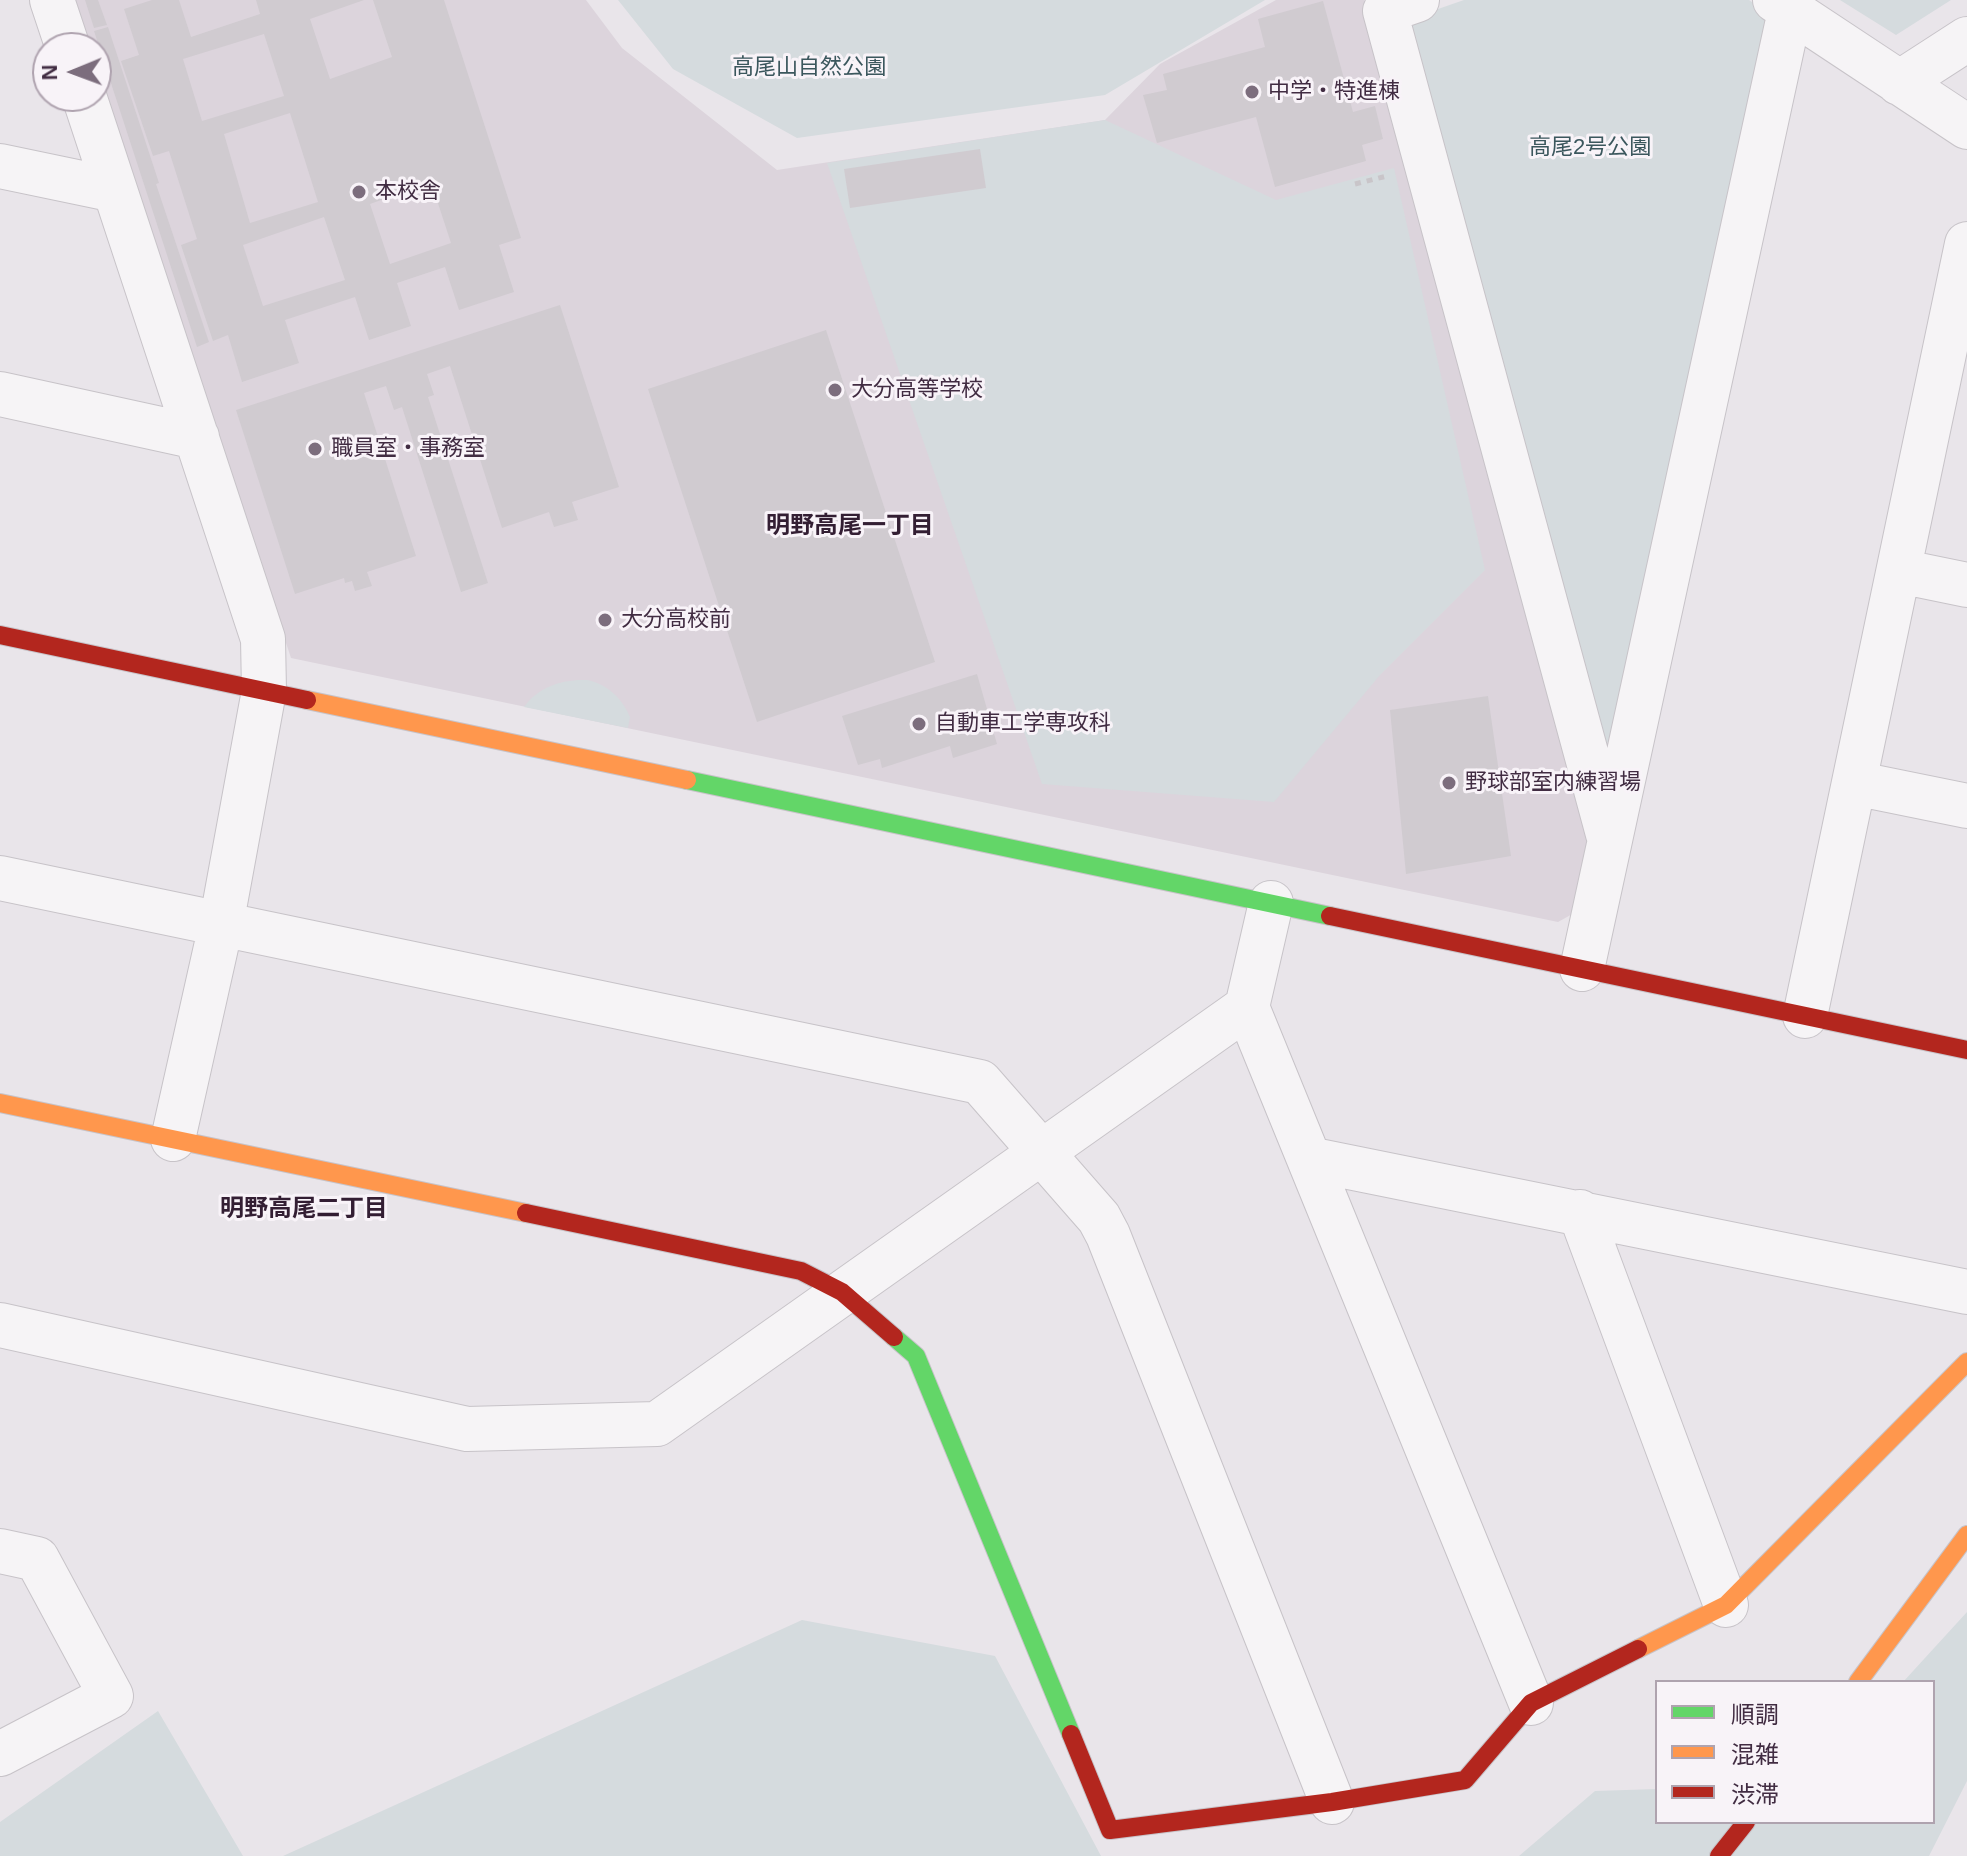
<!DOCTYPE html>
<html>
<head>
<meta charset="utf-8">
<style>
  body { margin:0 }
  #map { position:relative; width:1967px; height:1856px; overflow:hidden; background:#e9e5ea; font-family:Helvetica,"Noto Sans JP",sans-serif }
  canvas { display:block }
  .legend { position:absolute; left:1655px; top:1680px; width:280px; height:144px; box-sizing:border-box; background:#f8f3f8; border:2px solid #afa3af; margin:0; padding:10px 14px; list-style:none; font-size:24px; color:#412c42 }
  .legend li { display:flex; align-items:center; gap:16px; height:40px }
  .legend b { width:40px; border:2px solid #afa3af }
  .north { position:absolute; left:32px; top:32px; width:80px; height:80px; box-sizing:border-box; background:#f8f3f8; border:2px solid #afa3af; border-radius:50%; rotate:269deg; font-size:22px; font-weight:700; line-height:32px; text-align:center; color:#412c42 }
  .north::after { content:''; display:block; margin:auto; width:28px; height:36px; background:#7c6d7d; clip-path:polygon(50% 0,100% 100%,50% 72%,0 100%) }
</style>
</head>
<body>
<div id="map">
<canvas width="1967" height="1856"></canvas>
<ul class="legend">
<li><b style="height:10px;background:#63d668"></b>順調</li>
<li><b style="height:10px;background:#ff974d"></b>混雑</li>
<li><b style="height:10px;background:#b3261e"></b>渋滞</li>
</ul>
<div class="north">N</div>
</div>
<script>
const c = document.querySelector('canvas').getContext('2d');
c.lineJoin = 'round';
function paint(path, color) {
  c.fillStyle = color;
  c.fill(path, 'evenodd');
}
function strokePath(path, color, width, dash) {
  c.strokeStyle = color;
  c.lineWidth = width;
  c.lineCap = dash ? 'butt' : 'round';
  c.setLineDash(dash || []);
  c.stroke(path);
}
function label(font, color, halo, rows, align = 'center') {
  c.font = font + ' Helvetica,"Noto Sans JP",sans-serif';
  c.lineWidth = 6;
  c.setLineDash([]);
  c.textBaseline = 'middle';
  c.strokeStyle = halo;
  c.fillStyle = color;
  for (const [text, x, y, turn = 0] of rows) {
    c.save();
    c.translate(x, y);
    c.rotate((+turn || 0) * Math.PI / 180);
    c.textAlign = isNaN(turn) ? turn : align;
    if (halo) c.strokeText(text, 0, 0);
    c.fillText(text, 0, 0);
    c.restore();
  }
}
const built = new Path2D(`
  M72 0H586L622 48 777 170 1105 120 1160 64 1276 0H1364L1590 839 1576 912 1558 922 291 658 96 72V48H88Z`);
const green = new Path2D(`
  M618 0H1265L1105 95 797 138 673 69Z
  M1464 0H1749L1759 7 1768 26 1612 743 1596 742 1406 37 1418 16Z
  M1840 0H1951L1896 35Z
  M1105 120 1276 200 1394 168 1485 570 1380 675 1274 802 1042 784 827 163Z
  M587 680C607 684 622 698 630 717L628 728 524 707C538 687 562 679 587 680Z
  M1967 1612V1781L1929 1856H1519L1595 1791 1657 1789V1822H1933V1682H1903Z
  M802 1620 995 1656 1101 1856H283Z
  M158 1711 243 1856H0V1822Z`);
const building = new Path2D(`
  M85 0H98L107 25 94 28Z
  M152 0H179L191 37 260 14 256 0H364L310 19 330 79 392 57 373 0H444L521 238 499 245 514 292 459 310 445 267 397 283 411 326 369 340 355 297 285 320 299 363 242 382 228 335 213 341 181 245 197 239 169 151 153 156 121 61 139 55 124 9ZM264 34 284 96 202 121 183 59ZM290 113 318 202 250 223 224 134ZM431 182 451 243 390 264 370 204ZM324 217 345 280 263 306 243 245Z
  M1323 1 1353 112 1375 106 1383 139 1362 145 1366 161 1275 187 1256 117 1157 143 1143 95 1167 90 1163 74 1265 47 1258 19Z
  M108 27 159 183 156 184 209 342 197 347 94 31Z
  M980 149 986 188 850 208 844 169Z
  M560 305 619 487 572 502 578 520 554 527 549 512 502 528 450 366 427 374 434 395 428 397 488 583 461 592 402 407 394 410 386 386 364 393 416 556 367 572 372 586 355 591 352 581 345 583 344 578 295 594 236 410Z
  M826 330 935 662 757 722 648 389Z
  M977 674 997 744 953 758 950 746 882 768 880 759 858 765 842 716Z
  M1488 696 1511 856 1406 874 1390 710Z`);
const path = new Path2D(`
  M1355 184 1387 176`);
const street = new Path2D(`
  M52 0 68 48
  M1417 0 1385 11 1608 834
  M1775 0 1967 127
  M1899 83 1967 39
  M84 96 263 639 264 691 221 925 173 1139
  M0 166 115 190
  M0 394 197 437
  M1899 571 1967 585
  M1854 783 1967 806
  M0 878 980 1082 1099 1218 1108 1235 1332 1802
  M1271 903 1247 1007 1531 1703
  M1582 969 1790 11
  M1805 1016 1967 244
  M1309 1159 1967 1292
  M1580 1212 1726 1605
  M0 1325 467 1429 657 1424 1247 1007
  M0 1551 37 1559 111 1696 0 1754`);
const fast = new Path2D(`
  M687 780 1330 916
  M894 1337 916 1356 1071 1734`);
const slow = new Path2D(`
  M307 700 687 780
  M0 1103 526 1213
  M1638 1649 1726 1605 1967 1362
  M1858 1682 1967 1535`);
const jam = new Path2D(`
  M0 635 307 700
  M1330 916 1967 1050
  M526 1213 801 1271 842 1292 894 1337
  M1071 1734 1110 1830 1332 1802 1465 1780 1531 1703 1638 1649
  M1719 1856 1746 1822`);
const markers = [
  [1252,92,8,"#7c6d7d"],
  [359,192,8,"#7c6d7d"],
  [835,390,8,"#7c6d7d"],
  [315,449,8,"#7c6d7d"],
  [605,620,8,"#7c6d7d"],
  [919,724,8,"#7c6d7d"],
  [1449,783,8,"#7c6d7d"]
];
const parkNames = [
  ["高尾山自然公園",809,68],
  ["高尾2号公園",1590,148]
];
const poiNames = [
  ["中学・特進棟",1268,92],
  ["本校舎",375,192],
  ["大分高等学校",851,390],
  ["職員室・事務室",331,449],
  ["大分高校前",621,620],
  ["自動車工学専攻科",935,724],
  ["野球部室内練習場",1465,783]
];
const neighbourhoodNames = [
  ["明野高尾一丁目",850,526],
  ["明野高尾二丁目",304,1209]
];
paint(built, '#dcd4dc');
paint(green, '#d5dbde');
paint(building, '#d0cbd0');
strokePath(street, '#c7c3c8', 46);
strokePath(fast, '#c7c3c8', 20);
strokePath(slow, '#c7c3c8', 20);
strokePath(jam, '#c7c3c8', 20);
strokePath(path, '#c9c5c9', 5, [6, 6]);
strokePath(street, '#f6f4f6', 44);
strokePath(fast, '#63d668', 18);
strokePath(slow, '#ff974d', 18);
strokePath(jam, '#b3261e', 18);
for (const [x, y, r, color] of markers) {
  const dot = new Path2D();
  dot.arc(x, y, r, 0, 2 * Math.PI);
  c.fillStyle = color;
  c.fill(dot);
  strokePath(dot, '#f8f3f8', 3);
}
label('22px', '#3b575d', '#f8f3f8', parkNames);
label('22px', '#412c42', '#f8f3f8', poiNames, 'left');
label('bold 24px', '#331e33', '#f8f3f8', neighbourhoodNames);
</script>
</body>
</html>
